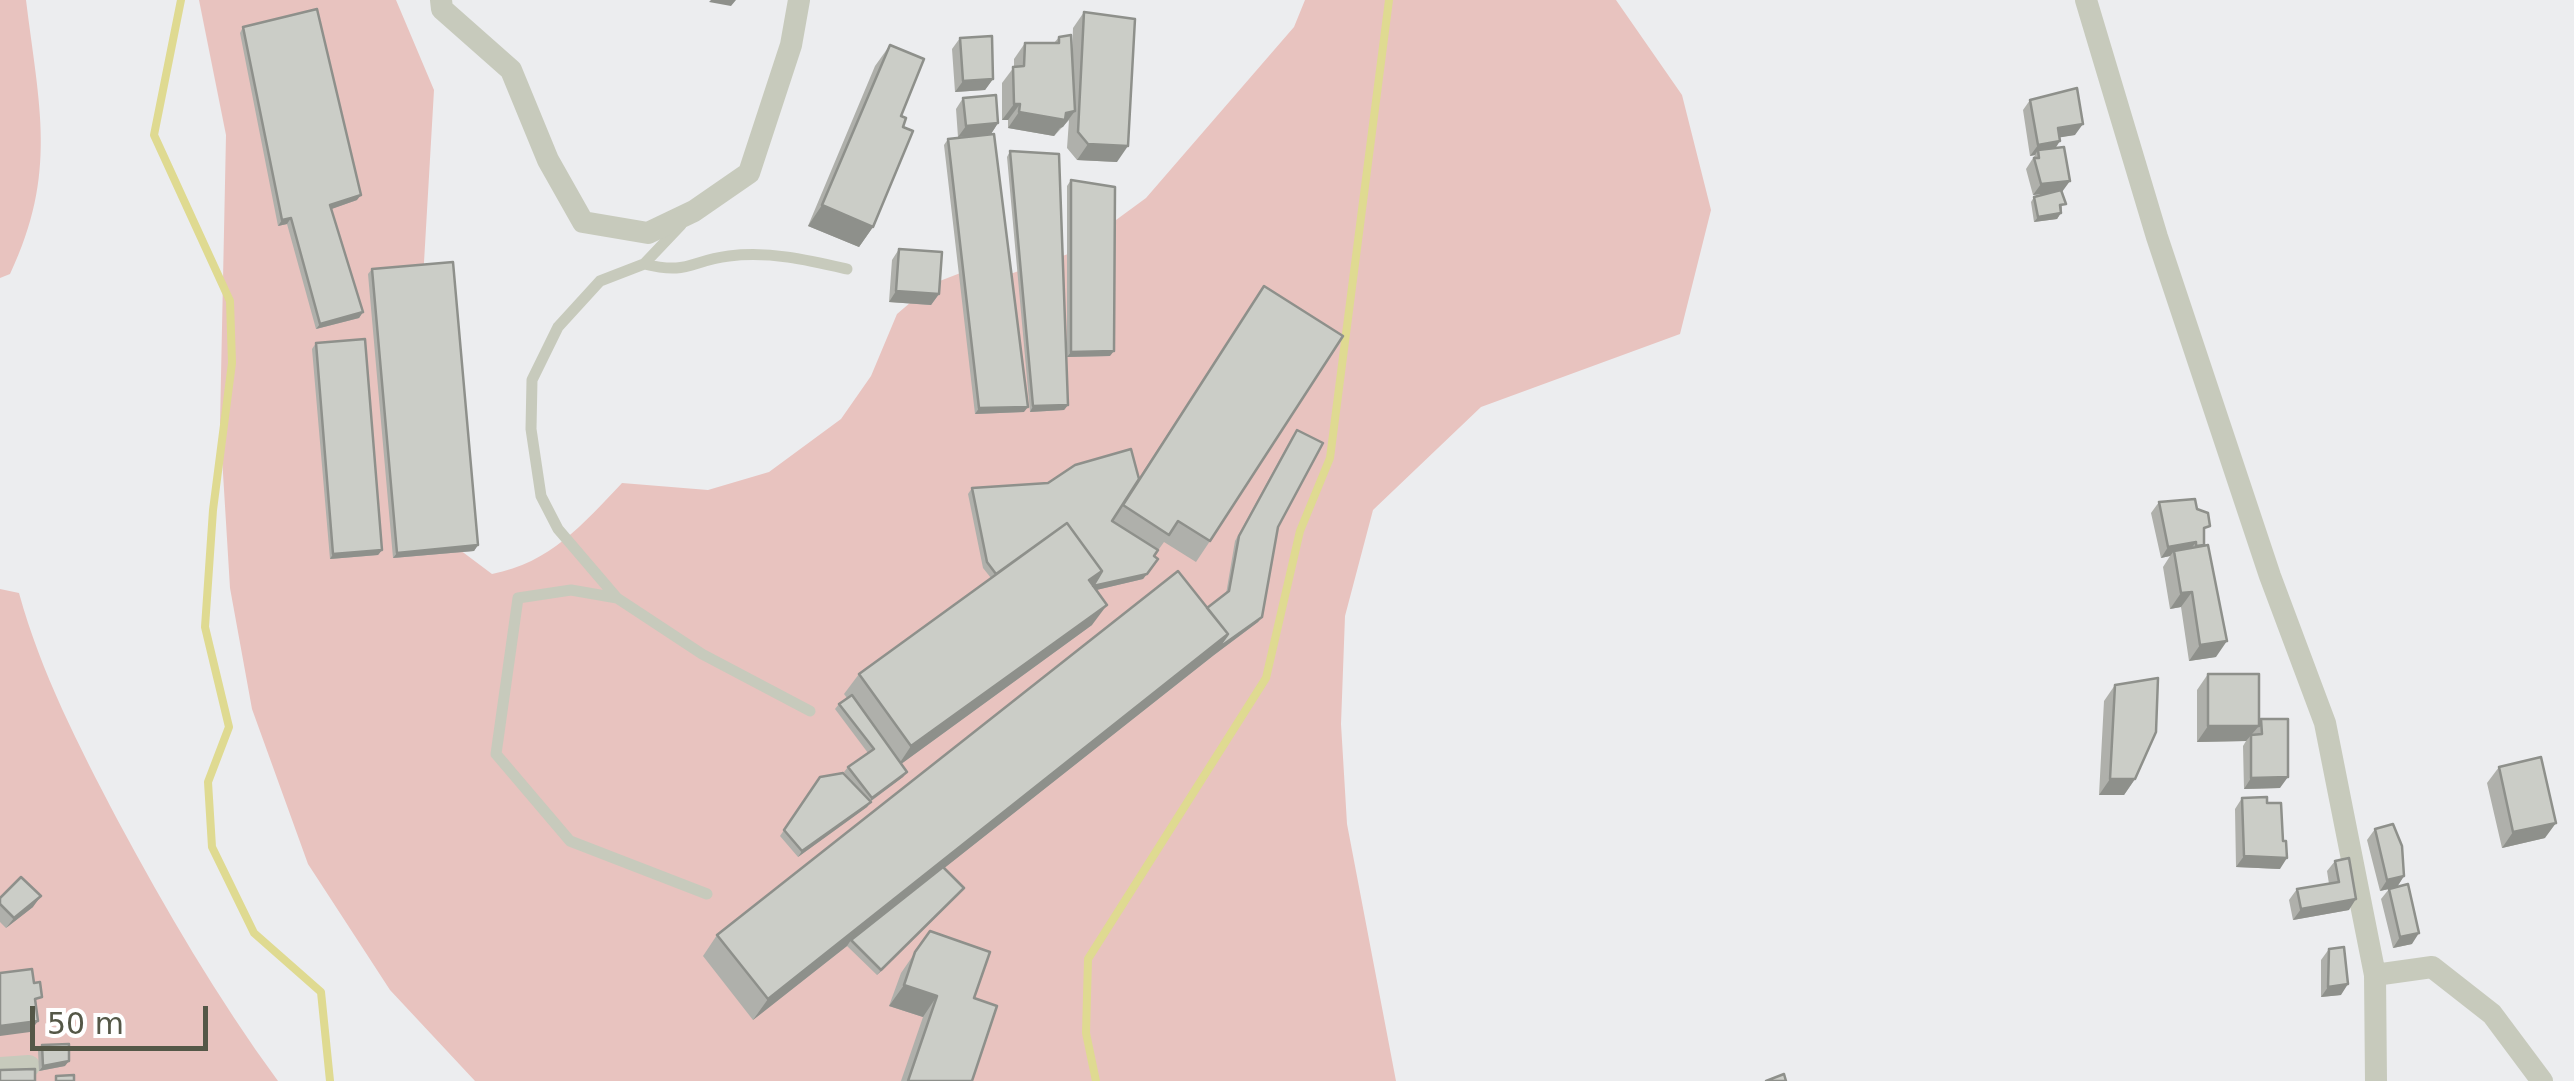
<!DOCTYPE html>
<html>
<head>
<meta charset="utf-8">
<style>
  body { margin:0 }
  #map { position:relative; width:2574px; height:1081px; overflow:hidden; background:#ecedef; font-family:"DejaVu Sans",sans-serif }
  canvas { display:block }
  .scale { position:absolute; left:30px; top:1006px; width:178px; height:45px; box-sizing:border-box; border:5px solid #545747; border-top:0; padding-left:12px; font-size:30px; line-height:35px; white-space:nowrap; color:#545747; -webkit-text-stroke:8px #fff; paint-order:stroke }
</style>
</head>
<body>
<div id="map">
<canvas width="2574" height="1081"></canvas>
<div class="scale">50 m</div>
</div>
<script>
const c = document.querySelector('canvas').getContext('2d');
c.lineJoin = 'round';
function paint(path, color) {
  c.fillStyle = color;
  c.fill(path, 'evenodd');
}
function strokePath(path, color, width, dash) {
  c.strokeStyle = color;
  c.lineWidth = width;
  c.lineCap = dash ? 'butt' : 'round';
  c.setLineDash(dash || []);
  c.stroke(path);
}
const green = new Path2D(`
  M0 0H26C39 106 58 173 10 274L0 278Z
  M199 0H396L434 90 421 314 460 550 492 574C550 563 583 524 622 483L708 490 769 472 841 419 871 376 897 314 932 284 963 272 1013 273 1071 253 1146 198 1294 27 1305 0H1616L1682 95 1711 210 1680 334 1481 407 1373 510 1345 616 1341 724 1347 824 1396 1081H475L390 990 308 864 252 709 230 588 220 424 226 135Z
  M0 589 19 593C41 673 79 746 117 819 166 910 217 998 278 1081H0Z`);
const stream = new Path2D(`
  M181 0 154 135 230 301 232 363 213 510 205 627 229 727 208 782 212 847 254 933 321 992 330 1081
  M1096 1081 1086 1033 1088 959 1266 678 1300 531 1330 458 1389 0`);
const lane = new Path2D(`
  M681 225 644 264 600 281 558 327 532 380 531 429 541 496 558 529 617 598 702 654 810 711
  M644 264C689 275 689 261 729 256 770 251 808 260 847 269
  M617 598 571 590 518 598 496 754 570 841 707 894`);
const street = new Path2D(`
  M441 0 442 9 511 70 548 160 583 222 648 233 694 211 749 173 791 45 799 0
  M2086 0 2157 237 2270 576 2325 723 2375 975 2376 1081
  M2375 975 2432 967 2492 1014 2542 1081
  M0 1068 29 1066`);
const wall = new Path2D(`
  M1084 12 1117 162 1077 160 1067 148 1069 120 1054 136 1008 128V120H1002V83L1014 67V59L1025 43H1054L1059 37 1072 55 1073 28Z
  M243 27 357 200 331 209 363 312 359 318 316 329 287 224 278 226 240 33Z
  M960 38 993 79 985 90 955 92 952 49Z
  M890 45 903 127 873 227 859 247 808 226 875 66Z
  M963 98 998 123 991 134 958 137 956 109Z
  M2030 100 2075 135 2060 137 2055 148 2062 192V210L2057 219 2034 222 2031 202 2034 197 2048 193 2033 195 2026 169 2035 155 2030 156 2023 110Z
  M948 139 1024 412 975 414 944 145Z
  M1010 151 1068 405 1064 410 1030 412 1007 157Z
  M1071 180 1110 356 1067 357V186Z
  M899 249 939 294 931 305 889 302 892 260Z
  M372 269 478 545 474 551 393 558 368 274Z
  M1264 286 1210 541 1196 562 1164 542 1154 556 1158 559 1143 579 1096 590 1092 625 901 764 907 772 903 777 870 802 867 807 798 857 780 836 820 777 854 785 844 772 848 767 868 753 835 709 839 704 847 698 844 694 859 674 991 578 983 568 968 494 972 488 1139 478Z
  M316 343 382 550 378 555 330 559 312 349Z
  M1293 435 1262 617 1258 622 1214 655 944 868 960 893 877 975 847 946 753 1020 703 956 717 935 1207 608 1226 594 1235 541Z
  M2159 502 2204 535 2216 657 2189 661 2181 607 2170 609 2163 567 2170 556 2161 558 2151 513Z
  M2208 674 2259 722 2261 719 2280 788 2244 789 2243 746 2246 741 2197 742V690Z
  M2115 685 2135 779 2124 795H2099L2104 701Z
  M2499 767 2545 838 2502 848 2487 783Z
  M2242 798 2267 803 2280 869 2236 867 2235 809Z
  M2375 829 2404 876 2397 887 2412 944 2393 948 2381 899 2389 889 2380 891 2367 840Z
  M2335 861 2349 910 2293 920 2289 900 2297 889 2329 884 2327 871Z
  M0 898 33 907 6 928 0 922Z
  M930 931 974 998 972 1081H901L923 1017 889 1006 901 973Z
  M2329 949 2341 995 2321 997V960Z
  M42 1045 65 1066 39 1071 38 1051Z`);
const shadedWall = new Path2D(`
  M711 0H736L731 6 709 2Z
  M993 79 985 90 955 92 963 81Z
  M1014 104H1020L1008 120H1002Z
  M1075 111 1063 127 1060 128 1054 136 1008 128 1019 112 1066 113Z
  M998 123 991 134 958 137 966 126Z
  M2083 124 2075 135 2050 139 2058 128Z
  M2060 141 2053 152 2038 150 2035 155 2030 156 2038 145Z
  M1088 144 1128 146 1117 162 1077 160Z
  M2070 181 2062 192 2033 195 2041 184Z
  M361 195 357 200 326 211 330 205Z
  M822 205 873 227 859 247 808 226Z
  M2061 213 2057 219 2034 222 2038 217Z
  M291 218 287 224 278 226 282 220Z
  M896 291 939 294 931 305 889 302Z
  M363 312 359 318 316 329 320 324Z
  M1114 351 1110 356 1067 357 1071 352Z
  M1068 405 1064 410 1030 412 1033 406Z
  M1028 407 1024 412 975 414 979 408Z
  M2196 542 2188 553 2174 551 2170 556 2161 558 2168 547Z
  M478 545 474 551 393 558 397 553Z
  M382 550 378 555 330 559 333 554Z
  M1102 571 1147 574 1143 579 1088 592 1089 580Z
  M2192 592 2181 607 2170 609 2181 593Z
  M1107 605 1092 625 897 767 911 746Z
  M1262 617 1258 622 1214 655 852 941 851 940 847 946 753 1020 768 999 1228 634Z
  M2227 641 2216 657 2189 661 2200 645Z
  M2208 726H2259L2246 741 2197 742Z
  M907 772 903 777 868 803 872 798Z
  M2288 777 2280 788 2244 789 2251 778Z
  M2110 779H2135L2124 795H2099Z
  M871 802 867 807 798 857 802 851Z
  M2556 823 2545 838 2502 848 2513 832Z
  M2244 856 2287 858 2280 869 2236 867Z
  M2404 876 2397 887 2380 891 2387 880Z
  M964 888 960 893 877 975 881 970Z
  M41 896 33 907 6 928 14 918Z
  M2356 899 2349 910 2293 920 2301 909Z
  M2419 933 2412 944 2393 948 2400 937Z
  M2348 984 2341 995 2321 997 2328 987Z
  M904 985 937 996 923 1017 889 1006Z
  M38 1021 30 1032 0 1036V1026Z
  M69 1061 65 1066 39 1071 43 1066Z`);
const building = new Path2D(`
  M317 9 361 195 330 205 363 312 320 324 291 218 282 220 243 27Z
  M1084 12 1135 19 1128 146 1088 144 1078 132Z
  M1071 35 1075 111 1066 113 1065 120 1019 112 1020 104H1014L1013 67 1024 66 1025 43H1059V37Z
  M992 36 993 79 963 81 960 38Z
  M890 45 924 59 901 116 906 118 903 127 913 131 873 227 822 205Z
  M2077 88 2083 124 2058 128 2060 141 2038 145 2030 100Z
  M996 95 998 123 966 126 963 98Z
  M994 134 1028 407 979 408 948 139Z
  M2064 147 2070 181 2041 184 2034 158H2039L2038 150Z
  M1010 151 1059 154 1068 405 1033 406Z
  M1071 180 1115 187 1114 351 1071 352Z
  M2061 190 2066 204 2060 205 2061 213 2038 217 2034 197Z
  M899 249 942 252 939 294 896 291Z
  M453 262 478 545 397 553 372 269Z
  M1264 286 1343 336 1210 541 1178 521 1169 535 1123 505Z
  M365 339 382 550 333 554 316 343Z
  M1297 430 1323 443 1278 527 1262 617 1217 649 1228 634 1207 608 1229 591 1239 536Z
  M1131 449 1139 479 1112 521 1158 550 1154 556 1158 559 1147 574 1093 586 1102 571 1067 523 996 574 987 562 972 488 1048 483 1075 465Z
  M2195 499 2197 509 2208 513 2210 526 2204 528V545L2196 546V542L2168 547 2159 502Z
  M1067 523 1102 571 1089 580 1107 605 911 746 859 674Z
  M2208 545 2227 641 2200 645 2192 592 2181 593 2174 551Z
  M1178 571 1228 634 768 999 717 935Z
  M2208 674H2259V726H2208Z
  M2158 678 2156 732 2135 779H2110L2115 685Z
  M852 695 907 772 872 798 848 767 874 749 839 704Z
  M2261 719H2288V777L2251 778V735L2262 734Z
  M2541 757 2556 823 2513 832 2499 767Z
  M843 773 871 802 802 851 784 830 820 777Z
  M2267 797V803H2281L2283 841H2286L2287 858 2244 856 2242 798Z
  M2393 824 2402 846 2404 876 2387 880 2375 829Z
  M2349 858 2356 899 2301 909 2297 889 2339 882 2335 861Z
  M943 867 964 888 881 970 851 940Z
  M21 877 41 896 14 918 0 904V898Z
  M2408 884 2419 933 2400 937 2389 889Z
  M930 931 990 952 974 998 997 1006 972 1081H908L937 996 904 985 915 952Z
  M2344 947 2348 984 2328 987 2329 949Z
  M32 969 34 983 40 982 42 997 35 999 38 1021 0 1026V973Z
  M69 1044V1061L43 1066 42 1045Z
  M35 1069V1081H0V1070Z
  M1784 1074 1786 1081H1766Z
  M74 1075V1081H56V1076Z`);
paint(green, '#e8c3bf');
strokePath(stream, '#dfda91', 8);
strokePath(lane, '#c7cabc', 11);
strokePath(street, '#c7cabc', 22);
paint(wall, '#afb0ab');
paint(shadedWall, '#8e908b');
paint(building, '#cbcdc7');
strokePath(building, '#8e908b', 2.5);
</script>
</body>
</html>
